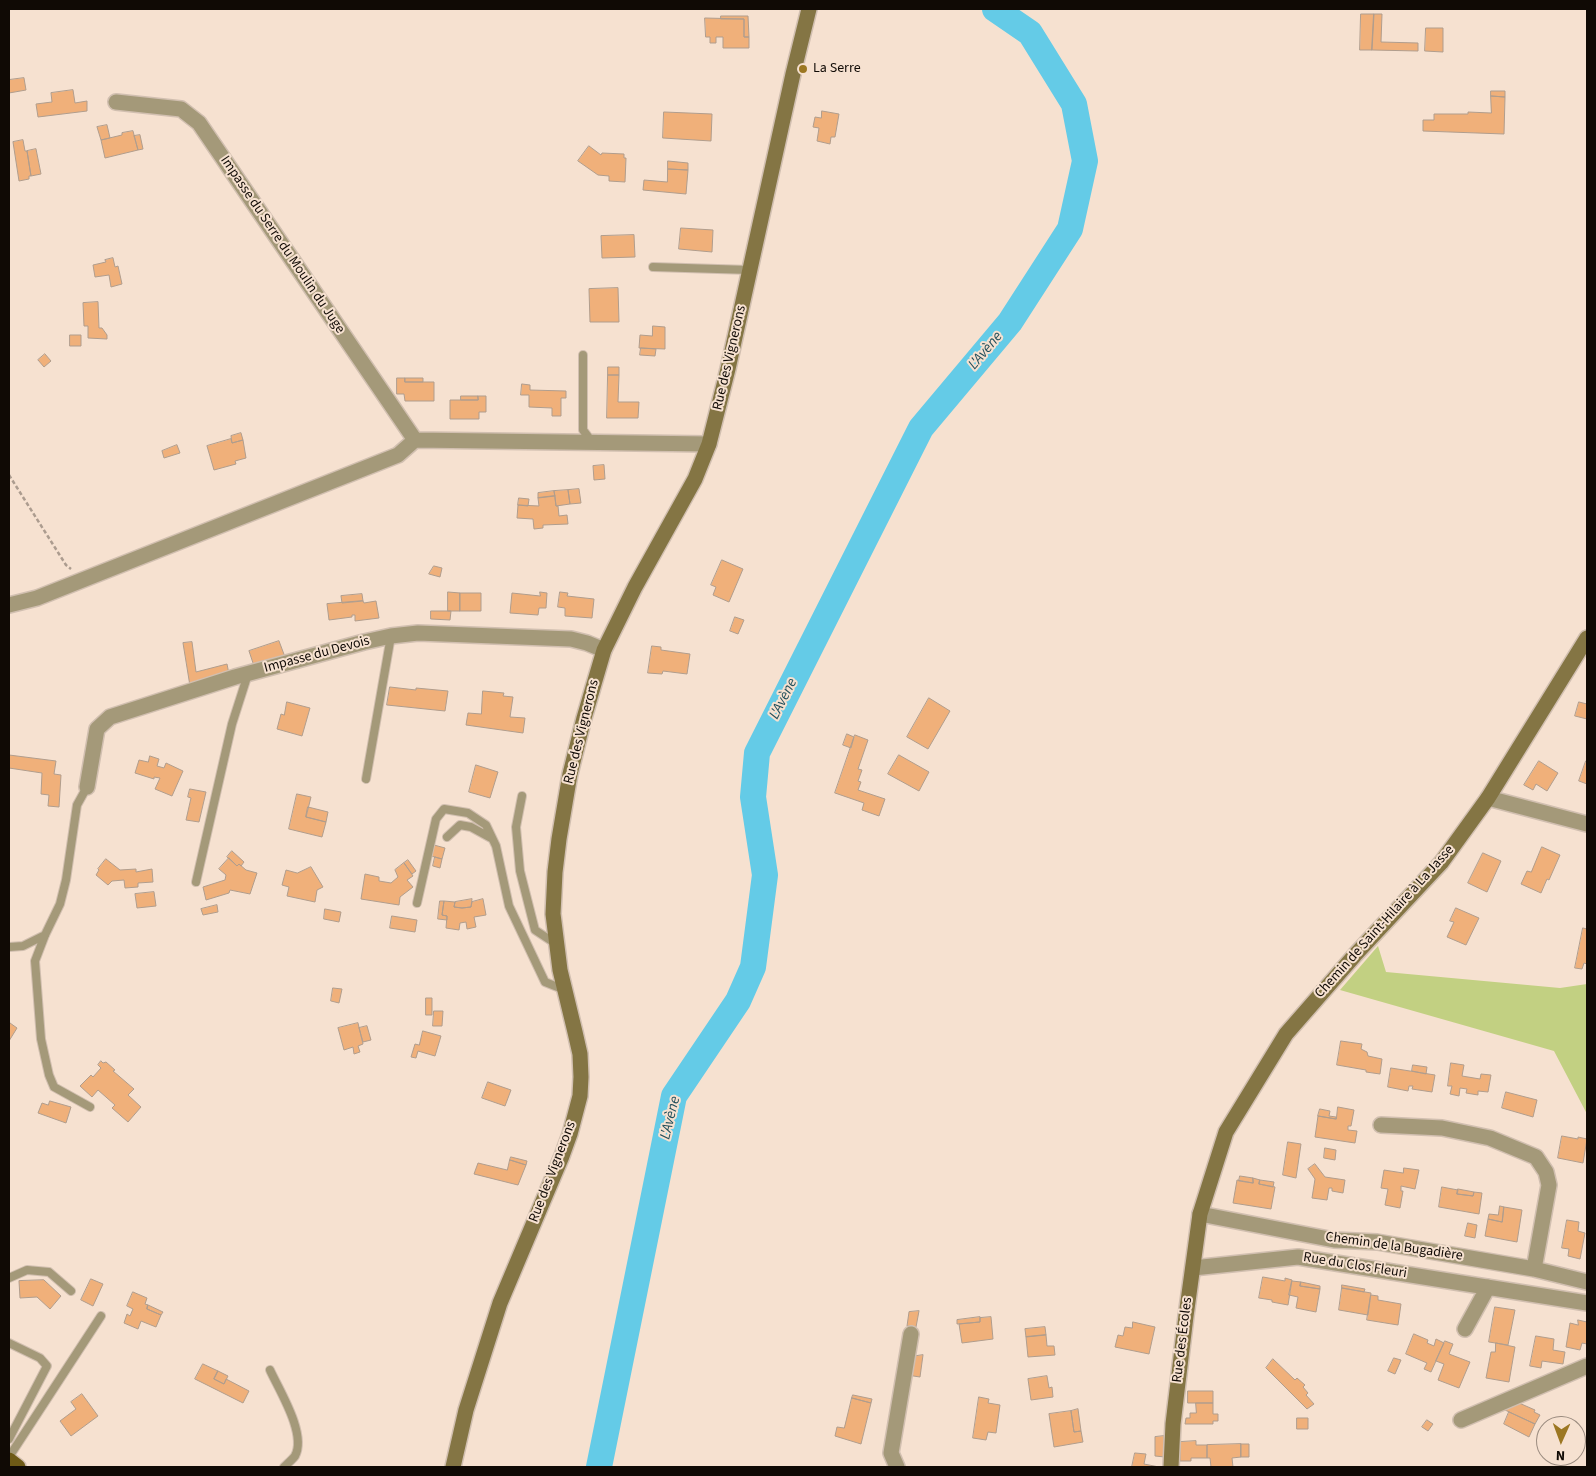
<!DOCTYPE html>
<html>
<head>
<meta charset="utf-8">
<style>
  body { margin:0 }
  #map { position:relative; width:1596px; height:1476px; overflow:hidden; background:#f6e1d0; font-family:"Source Sans 3",sans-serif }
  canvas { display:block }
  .frame { position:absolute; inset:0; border:10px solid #100a05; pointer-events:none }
  .north { position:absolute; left:1536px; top:1416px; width:50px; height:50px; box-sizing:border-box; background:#f6e1d0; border:1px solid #9a8b7f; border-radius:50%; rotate:182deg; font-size:14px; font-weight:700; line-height:20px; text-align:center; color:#100a05 }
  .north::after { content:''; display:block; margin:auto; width:18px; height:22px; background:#9c7722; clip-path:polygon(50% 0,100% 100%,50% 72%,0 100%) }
</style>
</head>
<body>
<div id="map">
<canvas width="1596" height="1476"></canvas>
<div class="frame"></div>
<div class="north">N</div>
</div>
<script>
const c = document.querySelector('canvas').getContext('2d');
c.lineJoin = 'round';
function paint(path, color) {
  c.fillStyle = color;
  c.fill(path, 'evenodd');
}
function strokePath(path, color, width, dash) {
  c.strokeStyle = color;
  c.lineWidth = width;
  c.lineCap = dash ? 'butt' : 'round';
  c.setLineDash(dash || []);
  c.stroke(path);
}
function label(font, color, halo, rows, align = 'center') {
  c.font = font + ' "Source Sans 3",sans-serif';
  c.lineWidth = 4;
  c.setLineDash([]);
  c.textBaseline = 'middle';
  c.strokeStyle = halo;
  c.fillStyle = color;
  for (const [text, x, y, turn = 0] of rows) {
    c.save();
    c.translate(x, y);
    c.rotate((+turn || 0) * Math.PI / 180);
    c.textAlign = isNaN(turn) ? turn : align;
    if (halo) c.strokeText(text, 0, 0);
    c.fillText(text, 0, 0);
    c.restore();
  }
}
const green = new Path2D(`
  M1378 946 1386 972 1560 988 1587 984V1114L1554 1051 1340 990Z`);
const river = new Path2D(`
  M599 1467 674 1096 738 1001 753 967 765 875 753 797 757 753 921 428 1010 322 1070 229 1085 161 1074 104 1030 33 995 9`);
const building = new Path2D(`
  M1361 14H1374L1372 50H1360Z
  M1374 14H1382L1381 42 1418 43V51L1372 50Z
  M721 16H748L749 37H744V19H721Z
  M705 18 744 19V37H749V48H723V37H716V43H710V37H706Z
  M1426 28H1443V52L1425 51Z
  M24 78 26 90 9 93V80Z
  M73 90 75 103 87 101V111L38 117 36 104 52 102 51 93Z
  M1491 91H1505V97L1491 96Z
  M1491 96 1505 97 1504 134 1423 131V120H1434V114H1468V112L1491 113Z
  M822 111 839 114 835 137H831L830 144 817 141 819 128 813 127 815 117 821 118Z
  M664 112 712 114 711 141 663 138Z
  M107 125 110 138 101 140 97 127Z
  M133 131 138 150 105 158 101 140 122 135V133Z
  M140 135 143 149 138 150 134 136Z
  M23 140 25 151H27L31 176H29V179L19 181 13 142Z
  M589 146 601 155 602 153 624 154V158H626L625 182 609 181V176L598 175 578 161Z
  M36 149 41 174 31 176 27 151Z
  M668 161 688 163V170L668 169Z
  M668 169 688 170 686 194 643 190 644 180 667 182Z
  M681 228 713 230 712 252 679 249Z
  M634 235 635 257 602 258 601 236Z
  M113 258 115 267 118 266 122 284 111 287 109 275 95 277 93 265 106 262 105 260Z
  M618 288 619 322H590L589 289Z
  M98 302 99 328H102L107 335V339L88 338V326H84L83 303Z
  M653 326 665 327V349L639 348 640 335 652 336Z
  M70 335H81V346H70Z
  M641 348 656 349 655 356 640 355Z
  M45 354 51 361 44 367 38 360Z
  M608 367H619V375H608Z
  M608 375H619L618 402H639L638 418H607Z
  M397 378H405V382H434V401H405L404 394H397Z
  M405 378H423V382H405Z
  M522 384 530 385V390L566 391V398H561V416H552V408L529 407V395H521Z
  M461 396H478V400H461Z
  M478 396H486V412H479V419H450V400H478Z
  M241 433 243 440 232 443 231 436Z
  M231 439 232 443 243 440 246 458 235 461 236 464 214 470 207 446Z
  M177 445 180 453 164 458 162 451Z
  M604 465 605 479 594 480 593 466Z
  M579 489 581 503 570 504 568 490Z
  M568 490 570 504 556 506 554 491Z
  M554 491 555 496 538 498V493Z
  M555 496 556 506H558L559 516 567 515 568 524 543 525V528L534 529 533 519 517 518 518 505 539 506 538 498Z
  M519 498 529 499 528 506 518 505Z
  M722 560 743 569 729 602 713 595 716 587 711 585Z
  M434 566 442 568 440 577 429 574Z
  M448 592 460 593V611H448Z
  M540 592 547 593 546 608H539L538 615 510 613 512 593 540 596Z
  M560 592 568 593 567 596 594 599 592 618 565 616V608L558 607Z
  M460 593H481V611H460Z
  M362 594 363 601 342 603 341 596Z
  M363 601 364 603 376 601 379 618 355 621V615H352V617L329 620 327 604Z
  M431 611H451L450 620 431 619Z
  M735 617 744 620 738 634 730 631Z
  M279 641 285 657 254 666 249 651Z
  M192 642 196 672 227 664 229 674 190 686 183 643Z
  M652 646 661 647V650L690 654 687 674 663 671 662 674 648 673Z
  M390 687 416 690V688L448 691 445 711 387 705Z
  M483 691 504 693 503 696 513 697 510 717 525 718 523 733 466 725 468 713 481 714Z
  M929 698 950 711 928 749 907 737Z
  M287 702 310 708 302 736 277 729 281 714 284 715Z
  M1579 702 1587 704V719L1575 716Z
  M847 734 854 737 851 748 843 745Z
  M855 735 868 740 858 769 862 770 858 781 861 782 858 790 885 799 879 816 862 810 864 803 835 793Z
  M9 755 56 761 54 774 61 775 59 807 48 806 49 795 41 794 42 773 9 768Z
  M899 755 929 772 919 791 888 774Z
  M150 756 159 759 157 766 164 768 166 763 183 771 172 796 155 789 160 778 154 777V779L135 773 139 760 148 762Z
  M1539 761 1558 773 1547 791 1536 784 1533 790 1524 785Z
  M1586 761H1587V784L1579 781Z
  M476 765 498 772 490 798 469 792Z
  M190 789 206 792 199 822 186 820 191 798 188 797Z
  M297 794 311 797 306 817 326 822 322 837 289 829Z
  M308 807 328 812 326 822 306 817Z
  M434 845 445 848 442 859 431 856Z
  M1542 847 1560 855 1549 880 1547 879 1541 893 1521 884 1527 871 1531 872Z
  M232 851 244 862 241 866 239 864 237 866 227 857Z
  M1483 853 1501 861 1487 892 1468 883Z
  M435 857 442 859 440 868 433 866Z
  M229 858 237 866 239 864 246 870 257 873 250 894 230 890 229 893 206 900 203 887 225 880 226 875 219 869Z
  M106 859 120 870 136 869V872L152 869 153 882 138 883V887L125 888 124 880 112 881 108 885 96 875 99 870 98 869Z
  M408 860 416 871 412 874 404 863Z
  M404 863 413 876 407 880 413 887 400 897 399 905 361 899 365 874 379 877V881L391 883 398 877 395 870Z
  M311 867 323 887 317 890 315 902 287 896 289 887 282 885 286 870 297 873Z
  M154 892 156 906 137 908 135 894Z
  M472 899 471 907 462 908 454 907 455 902Z
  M483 899 486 915 474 917 476 927 467 929 466 922 460 923 459 930 446 928 447 916 442 915 444 901 455 902 454 907 462 908 471 907 472 902Z
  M440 901H444L442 915 447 916V920L438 919Z
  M217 905 218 912 203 915 201 909Z
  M1456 908 1479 918 1466 945 1447 937 1454 922 1450 921Z
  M325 909 341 912 339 922 324 919Z
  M392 916 417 920 415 932 390 928Z
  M1583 928 1587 929V964L1584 963 1582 969 1575 968Z
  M333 988 342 989 339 1003 331 1001Z
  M426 998H432V1015H426Z
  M434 1011H443L442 1026H433Z
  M10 1023 17 1028 9 1041V1025Z
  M358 1023 363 1044 358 1046 360 1052 354 1054 353 1047 344 1050 338 1028Z
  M367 1026 371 1040 363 1042 359 1028Z
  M423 1031 441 1036 435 1056 418 1051 416 1058 411 1057 415 1044 419 1045Z
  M1341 1041 1362 1044 1361 1049 1367 1052 1368 1056 1382 1059 1380 1074 1366 1072V1070L1337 1065Z
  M101 1061 103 1063 106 1062 115 1070 113 1071 134 1089 128 1095 141 1107 128 1122 112 1108 115 1105 98 1090 92 1097 80 1086 91 1075 93 1077 101 1068 98 1065Z
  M1451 1063 1464 1065 1462 1076 1480 1079 1481 1074 1491 1075 1488 1092 1478 1091V1095L1466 1093 1467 1089 1460 1088 1459 1096 1450 1094 1452 1086H1448Z
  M1413 1065 1427 1067 1426 1074 1412 1071Z
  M1391 1068 1435 1075 1432 1092 1412 1089 1413 1086H1409L1408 1091 1388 1087Z
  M488 1082 511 1090 505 1106 482 1098Z
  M1506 1092 1537 1100 1533 1117 1502 1108Z
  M50 1101 71 1107 66 1123 38 1113 42 1103 48 1105Z
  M1338 1107 1354 1110 1351 1126H1348V1130L1357 1131 1355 1143 1315 1137 1318 1116 1336 1119Z
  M1320 1109 1330 1111 1329 1116 1336 1117V1119L1318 1116Z
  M1562 1136 1578 1139V1137L1587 1139 1583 1163 1558 1158Z
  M1288 1142 1301 1144 1296 1178 1283 1175Z
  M1325 1148 1336 1150 1335 1160 1324 1158Z
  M511 1157 527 1161 526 1165 510 1160Z
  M510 1160 526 1165 518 1185 474 1174 478 1163 507 1170Z
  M1315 1164 1325 1177 1345 1180 1343 1193 1332 1191V1188H1329L1327 1200 1312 1198 1315 1179 1308 1169Z
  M1404 1168 1419 1170 1415 1189 1401 1186V1191H1403L1400 1208 1385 1205 1388 1189 1381 1188 1384 1170 1403 1173Z
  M1240 1176 1253 1178V1183L1239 1181Z
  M1253 1178 1260 1180 1259 1184 1275 1187 1271 1209 1233 1203 1237 1180 1253 1183Z
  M1260 1180 1274 1182 1273 1187 1259 1184Z
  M1442 1187 1458 1190 1457 1194 1473 1196 1474 1192 1482 1193 1479 1214 1439 1207Z
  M1458 1189 1474 1192 1473 1196 1457 1194Z
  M1500 1206 1504 1207 1502 1222 1488 1219 1489 1214 1498 1215Z
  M1504 1207 1522 1210 1517 1242 1485 1236 1488 1219 1502 1222Z
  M1567 1220 1579 1222 1578 1231 1585 1233 1580 1259 1568 1256 1569 1249 1562 1248Z
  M1468 1223 1477 1225 1475 1238 1465 1236Z
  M1263 1277 1285 1281V1278L1292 1280 1288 1305 1272 1302V1300L1259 1298Z
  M91 1279 103 1284 93 1306 81 1300Z
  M44 1280 61 1296 50 1309 37 1297 20 1298 19 1281Z
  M1292 1281 1301 1282 1300 1286 1320 1289 1316 1312 1296 1308 1298 1297 1289 1295Z
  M1301 1282 1320 1286V1289L1300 1286Z
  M1342 1285 1365 1289 1364 1292 1342 1288Z
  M1342 1288 1371 1293 1368 1315 1339 1310Z
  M133 1292 147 1298 145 1304 148 1305 147 1309 161 1315 156 1327 141 1321 138 1329 124 1323 127 1314 130 1316 133 1309 127 1306Z
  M1371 1295 1378 1296V1300L1401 1304 1398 1325 1367 1320Z
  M148 1305 163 1312 161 1315 147 1309Z
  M1495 1307 1515 1310 1508 1345 1489 1342Z
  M919 1311 916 1327 907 1326 909 1312Z
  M980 1317V1322L957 1324V1320Z
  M991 1317 993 1339 962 1343 959 1324 980 1322V1318Z
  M1578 1320 1587 1322V1344L1582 1343 1580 1350 1566 1347 1570 1323 1578 1325Z
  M1133 1322 1155 1327 1149 1354 1115 1347 1118 1335 1123 1336 1125 1327 1132 1328Z
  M1045 1327 1046 1335 1026 1337 1025 1329Z
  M1414 1334 1428 1340 1427 1343 1434 1346 1436 1339 1444 1343 1431 1372 1424 1369 1427 1363 1406 1354Z
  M1046 1335 1047 1346H1054L1055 1355 1028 1357 1026 1337Z
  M1536 1336 1554 1339 1553 1350 1565 1352 1563 1364 1542 1361 1541 1368 1530 1366Z
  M1445 1341 1453 1344 1449 1354 1470 1362 1459 1388 1438 1380 1444 1364 1436 1361Z
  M1496 1343 1515 1347 1509 1382 1486 1378 1491 1352H1495Z
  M923 1355 920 1377 907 1375 910 1357Z
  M1394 1358 1401 1360 1395 1374 1388 1371Z
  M1273 1359 1295 1380 1297 1378 1305 1385 1303 1387 1308 1393 1306 1395 1314 1404 1307 1409 1266 1368Z
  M203 1364 218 1371 214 1379 224 1384 226 1379 249 1391 243 1403 195 1379Z
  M218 1371 228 1376 224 1384 214 1379Z
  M1047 1376 1049 1388 1052 1387 1053 1397 1031 1400 1028 1379Z
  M1188 1391H1213V1403H1188Z
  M82 1394 98 1416 71 1436 60 1421 76 1409 71 1402Z
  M853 1395 872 1399 871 1403 852 1398Z
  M979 1397 989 1399 988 1403 1000 1405 996 1433 988 1432 986 1440 973 1438Z
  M852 1398 871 1403 861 1444 835 1436 837 1427 844 1428Z
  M1196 1403H1213V1414H1218V1421H1213V1424H1185L1186 1418H1190V1413H1196Z
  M1519 1403 1535 1410 1534 1412 1540 1415 1535 1424 1505 1410Z
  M1078 1409 1081 1431 1074 1432 1071 1411Z
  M1071 1411 1074 1432 1081 1431 1083 1442 1054 1447 1049 1414Z
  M1509 1412 1535 1424 1529 1437 1504 1424Z
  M1297 1418H1308V1429H1297Z
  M1427 1420 1433 1424 1428 1431 1422 1427Z
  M1164 1436 1165 1457 1155 1456V1437Z
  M1196 1441V1445H1207V1458H1191V1461H1180V1442Z
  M1241 1444H1249V1457H1241Z
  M1241 1444V1457L1232 1458 1233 1467H1211L1210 1458H1207V1445Z
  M1135 1453 1146 1454 1144 1464 1159 1467H1132Z`);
const path = new Path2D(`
  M9 475 66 565 71 569`);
const lane = new Path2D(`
  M653 267 750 270
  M583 355V430L592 442
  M366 779 391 636
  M87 787 77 805 66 880 60 904 45 935 35 961 41 1039 49 1075 54 1087 90 1107
  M522 796 516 827 520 871 535 930 556 944
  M447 837 460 825 471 827 491 838
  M196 882 232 724 248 674
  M417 903 436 819 444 809 468 813 486 825 496 846 509 906 545 982 565 990
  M9 947 23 946 45 935
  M9 1278 27 1270 49 1272 71 1291
  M9 1343 40 1358 47 1366 9 1439
  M270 1370C279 1390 307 1434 295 1456 292 1460 287 1464 284 1467
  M9 1457 101 1316`);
const street = new Path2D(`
  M116 102 181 109 199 123 415 440
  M9 605 37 598 398 455 415 440 709 444
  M87 787 97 729 110 717 235 677 364 642 391 636 418 633 571 639 587 643 604 650
  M1488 798 1587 824
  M1381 1125 1442 1128 1490 1138 1536 1157 1546 1172 1549 1185 1534 1269
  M1200 1214 1334 1240 1377 1242 1534 1269 1587 1282
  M1193 1268 1298 1257 1587 1303
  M1465 1329 1488 1287
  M1461 1420 1587 1366
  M897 1467 891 1453 911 1334`);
const secondary = new Path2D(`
  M453 1467 466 1410 500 1303 562 1156 570 1134 580 1096 581 1077 580 1054 575 1032 560 970 553 914 555 872 559 839 570 774 584 718 604 650 635 587 695 479 709 444 728 369 793 74 809 9
  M1171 1467 1173 1424 1186 1316 1200 1214 1226 1132 1286 1034 1355 955 1441 863 1488 798 1587 638`);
const primary = new Path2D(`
  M9 1460 18 1467`);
const markers = [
  [803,69,5,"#9c7722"]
];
const poiNames = [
  ["La Serre",813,69]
];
const streetNames = [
  ["Impasse du Serre du Moulin du Juge",282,245,56],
  ["Rue des Vignerons",730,358,-77],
  ["Impasse du Devois",317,655,-15],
  ["Rue des Vignerons",582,732,-76],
  ["Chemin de Saint-Hilaire à La Jasse",1385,922,-48],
  ["Rue des Vignerons",553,1172,-69],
  ["Chemin de la Bugadière",1394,1247,8],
  ["Rue du Clos Fleuri",1355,1266,9],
  ["Rue des Écoles",1183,1340,-83]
];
const waterNames = [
  ["L'Avène",986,351,-50],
  ["L'Avène",784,699,-63],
  ["L'Avène",671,1118,-76]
];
paint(green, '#c2d082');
strokePath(river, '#64cbe7', 26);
paint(building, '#f0b07a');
strokePath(building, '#b09d8d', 1);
strokePath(lane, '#d1bfb0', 10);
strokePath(street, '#d1bfb0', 18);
strokePath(secondary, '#d1bfb0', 18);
strokePath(primary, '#d1bfb0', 18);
strokePath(path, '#ac9c8f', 2.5, [4, 2.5]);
strokePath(lane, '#a49979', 8);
strokePath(street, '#a49979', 15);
strokePath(secondary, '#847544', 15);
strokePath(primary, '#6e5a16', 15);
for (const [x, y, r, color] of markers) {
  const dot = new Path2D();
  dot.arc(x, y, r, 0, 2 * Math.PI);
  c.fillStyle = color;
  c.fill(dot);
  strokePath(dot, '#f6e1d0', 2);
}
label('14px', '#100a05', '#f6e1d0', poiNames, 'left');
label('14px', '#100a05', '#f6e1d0', streetNames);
label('italic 15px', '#224f5b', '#f6e1d0', waterNames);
</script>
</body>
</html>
